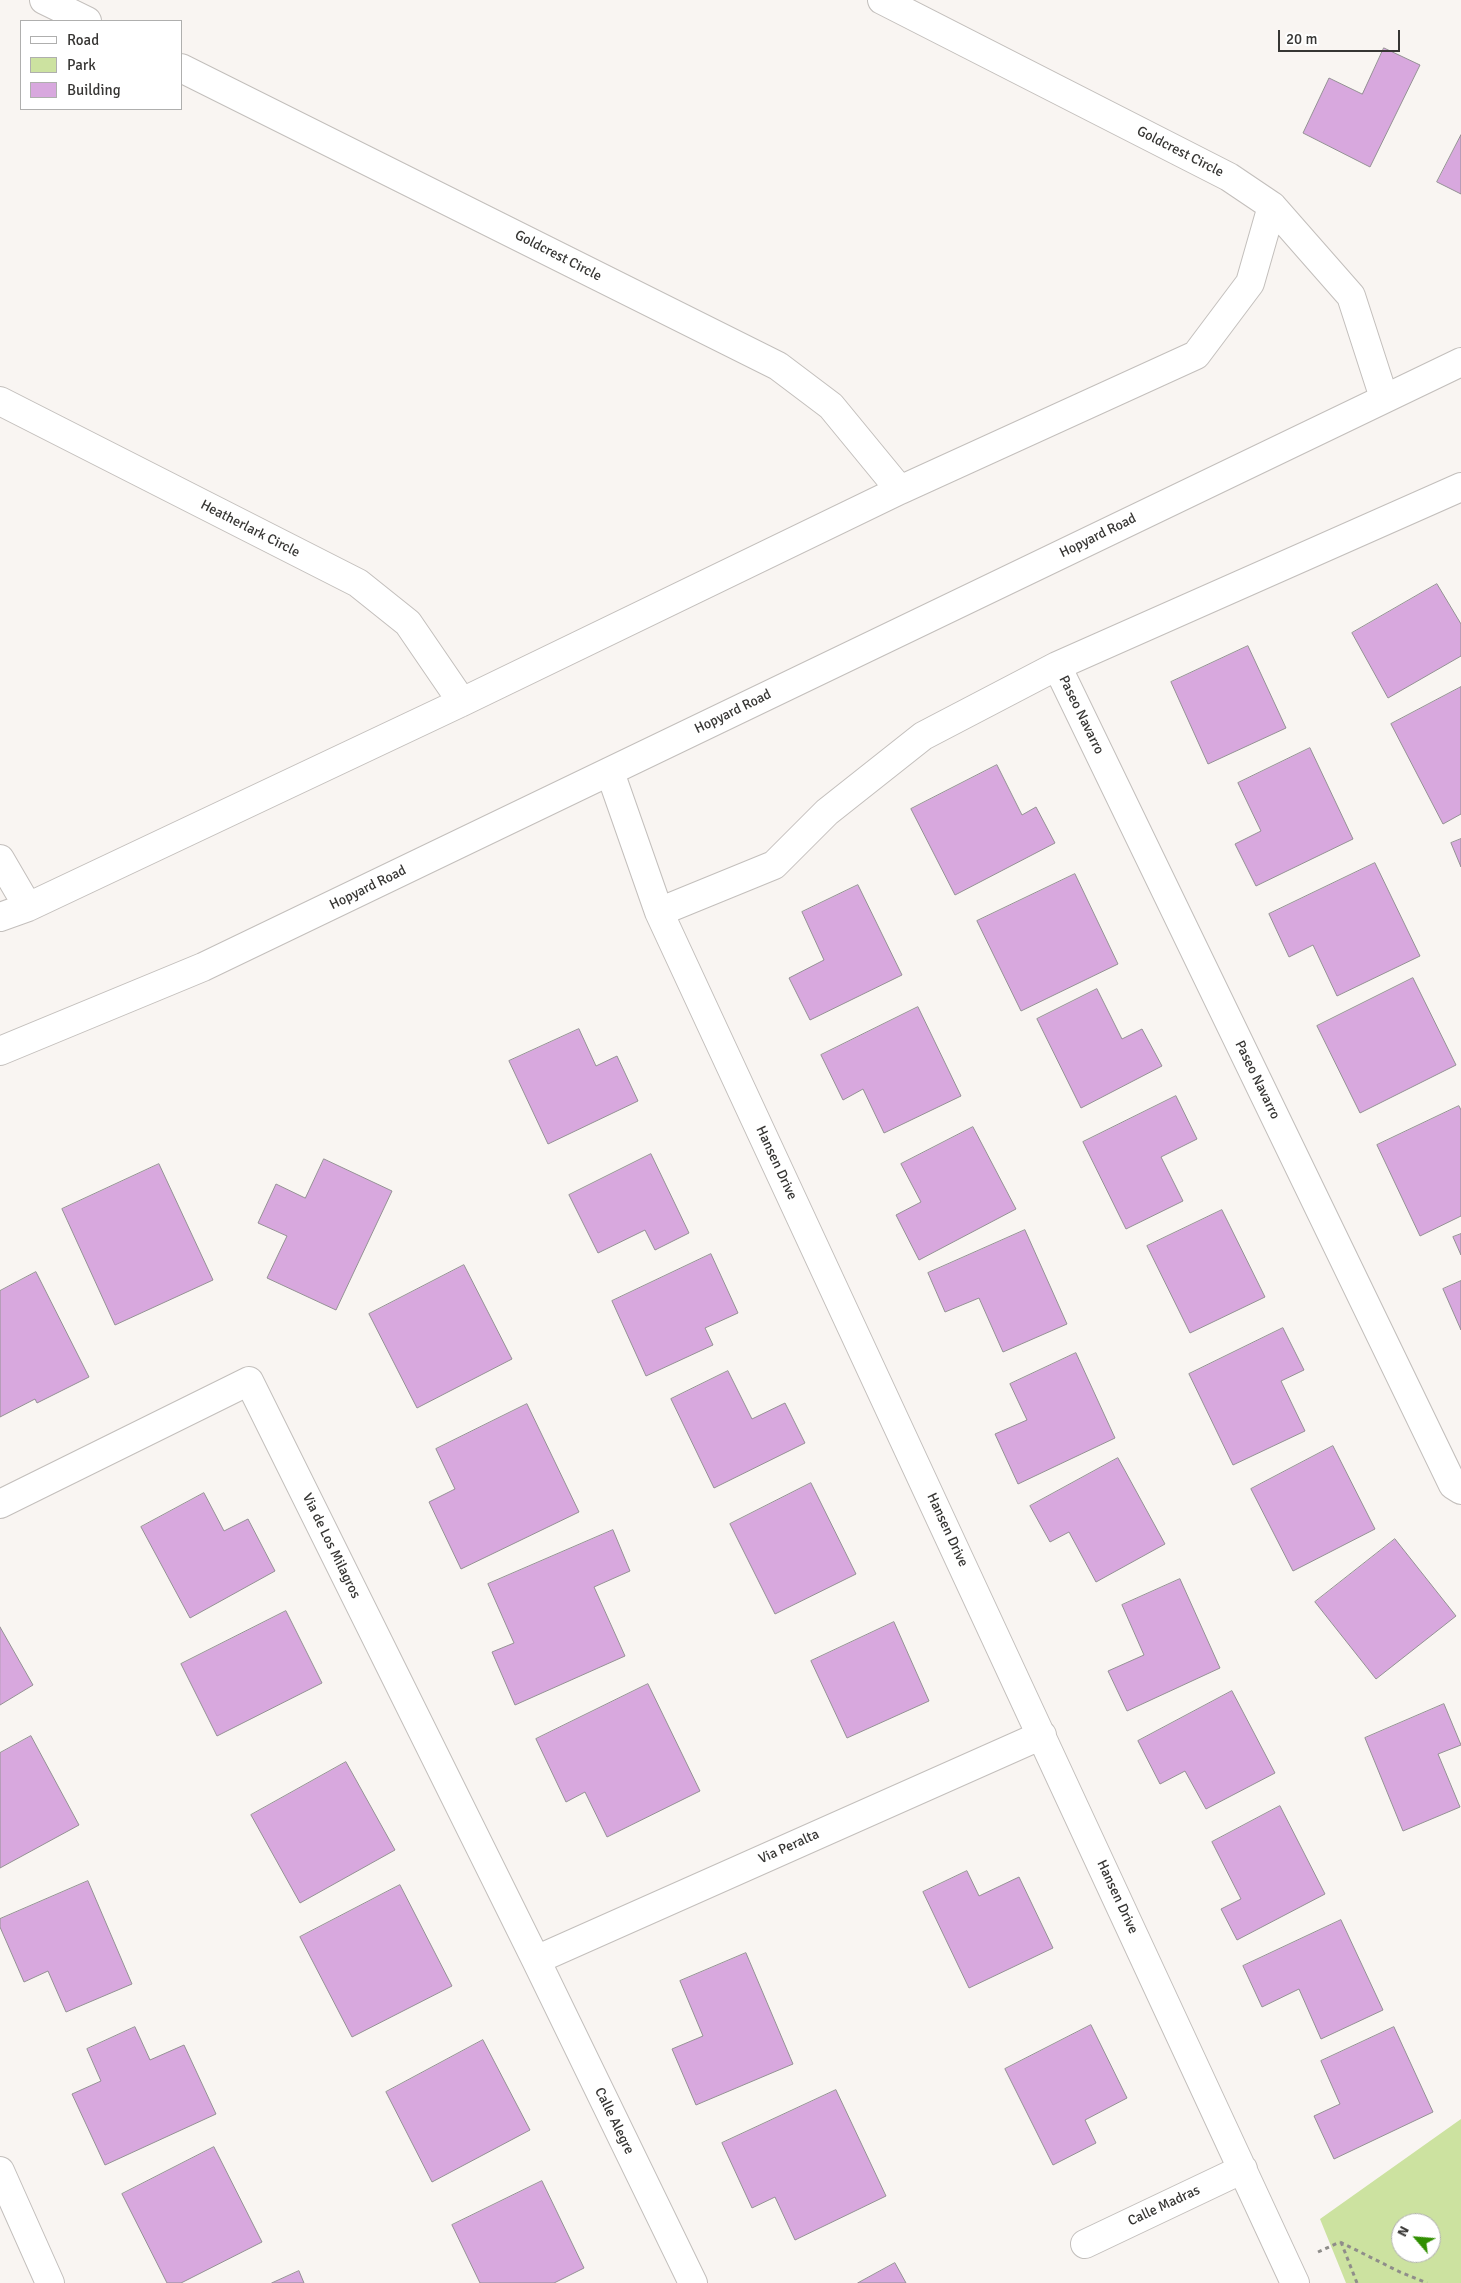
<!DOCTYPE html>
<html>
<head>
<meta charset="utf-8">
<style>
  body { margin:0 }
  #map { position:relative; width:1461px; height:2283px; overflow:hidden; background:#f9f5f2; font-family:Signika,sans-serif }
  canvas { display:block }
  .legend { position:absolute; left:20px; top:20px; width:162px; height:90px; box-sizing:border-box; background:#fff; border:1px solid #afafae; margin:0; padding:6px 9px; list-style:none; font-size:15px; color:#373634 }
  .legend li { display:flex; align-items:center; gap:10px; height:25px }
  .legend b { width:25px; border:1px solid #afafae }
  .north { position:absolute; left:1391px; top:2213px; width:50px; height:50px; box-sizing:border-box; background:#fff; border:1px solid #afafae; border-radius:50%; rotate:297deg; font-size:14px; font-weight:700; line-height:20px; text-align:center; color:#373634 }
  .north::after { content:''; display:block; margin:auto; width:18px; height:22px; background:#318f01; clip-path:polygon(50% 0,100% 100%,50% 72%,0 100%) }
  .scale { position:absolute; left:1278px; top:30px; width:122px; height:22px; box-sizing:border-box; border:2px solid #373634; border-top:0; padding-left:6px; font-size:15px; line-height:18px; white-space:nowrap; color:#373634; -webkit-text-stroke:4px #fff; paint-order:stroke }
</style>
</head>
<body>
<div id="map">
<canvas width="1461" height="2283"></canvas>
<ul class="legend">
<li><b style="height:6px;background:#fff"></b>Road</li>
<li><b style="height:14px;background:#cce2a0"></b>Park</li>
<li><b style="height:14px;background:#d8a8de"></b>Building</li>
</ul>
<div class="north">N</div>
<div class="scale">20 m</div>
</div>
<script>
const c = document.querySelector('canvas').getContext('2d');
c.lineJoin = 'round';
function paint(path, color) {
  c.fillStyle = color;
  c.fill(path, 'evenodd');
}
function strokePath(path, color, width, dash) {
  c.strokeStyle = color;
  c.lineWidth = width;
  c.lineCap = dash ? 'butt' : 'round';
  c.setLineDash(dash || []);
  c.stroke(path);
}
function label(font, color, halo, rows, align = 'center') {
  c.font = font + ' Signika,sans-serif';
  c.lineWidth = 4;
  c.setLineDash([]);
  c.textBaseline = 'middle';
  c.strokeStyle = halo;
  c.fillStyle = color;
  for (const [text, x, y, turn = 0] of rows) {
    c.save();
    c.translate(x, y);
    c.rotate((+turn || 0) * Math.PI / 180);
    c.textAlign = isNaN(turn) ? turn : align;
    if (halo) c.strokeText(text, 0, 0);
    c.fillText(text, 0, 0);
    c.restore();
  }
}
const green = new Path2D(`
  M1461 2119V2283H1346L1320 2219ZM1401 2223H1431V2253H1401Z`);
const building = new Path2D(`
  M1384 48 1420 65 1370 167 1303 133 1329 78 1362 94Z
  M1461 135V194L1437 182Z
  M1437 584 1461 624V656L1388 698 1352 633Z
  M1248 646 1286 728 1208 764 1171 682Z
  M1461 687V814L1443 824 1391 724Z
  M1310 748 1353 839 1256 886 1235 844 1261 831 1238 783Z
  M997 765 1022 815 1036 807 1055 843 955 895 911 809Z
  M1461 839V867L1451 843Z
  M1375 863 1420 956 1337 996 1313 945 1289 957 1269 914Z
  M1075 874 1118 964 1021 1011 977 921Z
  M858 885 902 975 810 1020 789 978 824 960 802 912Z
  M1413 978 1456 1065 1360 1113 1317 1026Z
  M1097 989 1122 1039 1142 1029 1162 1066 1081 1108 1037 1019Z
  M918 1007 961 1096 884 1133 863 1089 843 1100 821 1055Z
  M579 1029 596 1066 617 1056 638 1101 548 1144 509 1061Z
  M1176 1096 1197 1139 1161 1157 1183 1201 1126 1229 1083 1142Z
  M1459 1106 1461 1110V1216L1420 1236 1377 1145Z
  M973 1127 1016 1209 919 1260 896 1215 921 1202 901 1164Z
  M651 1154 689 1233 655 1250 645 1230 598 1253 569 1195Z
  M324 1159 392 1191 336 1310 267 1278 287 1236 258 1223 276 1184 305 1198Z
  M159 1164 213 1280 115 1325 62 1209Z
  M1222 1210 1265 1297 1190 1333 1147 1246Z
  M1025 1230 1067 1324 1003 1352 979 1298 945 1312 928 1273Z
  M1461 1234V1255L1453 1237Z
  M711 1254 738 1313 705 1328 713 1345 646 1376 612 1301Z
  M464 1265 512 1359 417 1408 369 1314Z
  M36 1272 89 1377 37 1403 35 1399 0 1417V1291Z
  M1461 1281V1330L1443 1289Z
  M1283 1328 1304 1370 1281 1381 1305 1431 1233 1465 1189 1374Z
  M1076 1353 1115 1438 1018 1484 995 1434 1027 1420 1010 1384Z
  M728 1371 752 1419 785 1403 805 1443 714 1488 671 1399Z
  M527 1404 579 1512 461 1569 429 1502 455 1489 436 1449Z
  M1333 1446 1375 1529 1293 1571 1251 1489Z
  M1118 1458 1165 1544 1096 1582 1069 1532 1050 1542 1030 1506Z
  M811 1483 856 1574 775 1614 730 1524Z
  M204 1493 224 1531 248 1519 275 1571 190 1618 141 1527Z
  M613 1530 630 1571 594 1587 625 1656 515 1705 492 1652 514 1643 488 1584Z
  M1395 1539 1456 1616 1376 1679 1315 1602Z
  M1180 1579 1220 1668 1127 1711 1108 1671 1144 1655 1122 1605Z
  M286 1611 322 1683 217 1736 181 1664Z
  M894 1622 929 1701 847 1738 811 1661Z
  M0 1627 33 1685 0 1705Z
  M648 1684 700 1791 607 1837 585 1792 566 1802 536 1739Z
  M1232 1691 1275 1773 1206 1809 1185 1771 1160 1784 1138 1741Z
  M1444 1704 1461 1745 1438 1754 1460 1807 1403 1831 1365 1738Z
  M31 1736 79 1825 0 1868V1753Z
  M346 1762 395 1850 300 1903 251 1815Z
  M1280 1806 1325 1894 1237 1940 1221 1909 1241 1899 1212 1842Z
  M967 1871 979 1896 1019 1877 1053 1948 969 1988 923 1892Z
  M88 1881 132 1984 66 2012 48 1971 24 1982 0 1927V1919Z
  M400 1885 452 1986 352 2037 300 1937Z
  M1341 1920 1383 2010 1321 2039 1299 1989 1262 2007 1243 1966Z
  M746 1953 793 2064 696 2105 672 2049 703 2036 680 1981Z
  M1091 2025 1127 2098 1085 2120 1096 2143 1053 2165 1005 2069Z
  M135 2027 150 2060 184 2045 216 2114 105 2165 72 2094 101 2081 87 2049Z
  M1394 2027 1433 2112 1334 2159 1314 2116 1340 2104 1321 2061Z
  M483 2040 530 2130 432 2182 386 2092Z
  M836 2090 886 2196 795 2240 775 2197 752 2208 722 2143Z
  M214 2147 262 2242 181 2283H167L122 2194Z
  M542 2181 584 2268 554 2283H480L452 2225Z
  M895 2263 906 2283H858Z
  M299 2271 304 2283H272Z`);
const path = new Path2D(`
  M1340 2242 1400 2272 1427 2283
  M1341 2242 1357 2283
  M1318 2252 1340 2242`);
const street = new Path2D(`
  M44 0 87 21
  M882 0 1229 177 1272 206 1351 296 1384 398
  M181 68 778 366 831 406 900 490
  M0 401 358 583 408 623 462 702
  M1057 666 1453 1485 1461 1490
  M610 772 659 912 1295 2283
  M0 859 28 907
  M659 912 774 865 827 812 923 736 1057 666 1461 487
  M0 917 28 907 462 702 900 490 1196 355 1250 283 1272 206
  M0 1504 249 1381 536 1960 693 2283
  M536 1960 1042 1735
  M0 2171 50 2283
  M1085 2244 1243 2169`);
const secondary = new Path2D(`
  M0 1051 203 967 1461 362`);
const streetNames = [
  ["Goldcrest Circle",1180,152,27],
  ["Goldcrest Circle",558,256,27],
  ["Heatherlark Circle",250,529,27],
  ["Hopyard Road",1098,536,-26],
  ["Hopyard Road",733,712,-26],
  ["Paseo Navarro",1081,715,64],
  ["Hopyard Road",368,888,-26],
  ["Paseo Navarro",1257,1080,64],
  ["Hansen Drive",776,1163,65],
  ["Hansen Drive",947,1530,65],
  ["Via de Los Milagros",331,1546,64],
  ["Via Peralta",789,1847,-24],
  ["Hansen Drive",1117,1897,65],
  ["Calle Alegre",614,2121,64],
  ["Calle Madras",1164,2206,-25]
];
paint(green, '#cce2a0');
paint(building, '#d8a8de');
strokePath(building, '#949194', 1);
strokePath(street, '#c3bfbc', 30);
strokePath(secondary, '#c3bfbc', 30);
strokePath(path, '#8f8d8a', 3, [4, 4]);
strokePath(street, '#fff', 28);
strokePath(secondary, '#fff', 28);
label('14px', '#373634', '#fff', streetNames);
</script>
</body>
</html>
